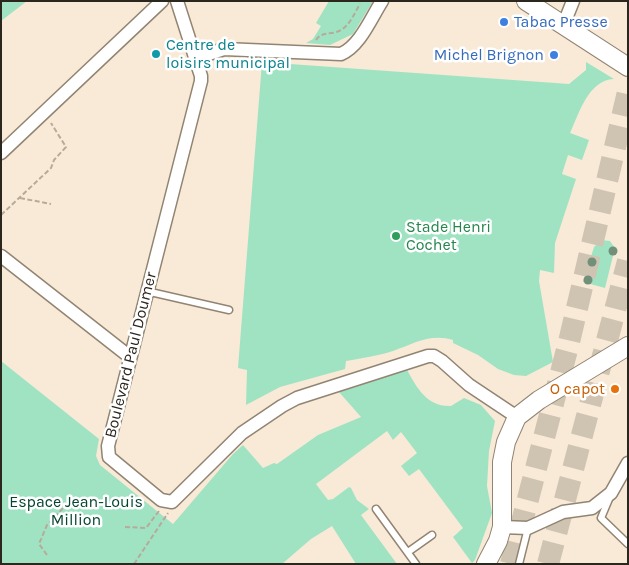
<!DOCTYPE html>
<html>
<head>
<meta charset="utf-8">
<style>
  body { margin:0 }
  #map { position:relative; width:629px; height:565px; overflow:hidden; background:#f8ead6; font-family:Karla,sans-serif }
  canvas { display:block }
  .frame { position:absolute; inset:0; border:2px solid #2b261e; pointer-events:none }
</style>
</head>
<body>
<div id="map">
<canvas width="629" height="565"></canvas>
<div class="frame"></div>
</div>
<script>
const c = document.querySelector('canvas').getContext('2d');
c.lineJoin = 'round';
function paint(path, color) {
  c.fillStyle = color;
  c.fill(path, 'evenodd');
}
function strokePath(path, color, width, dash) {
  c.strokeStyle = color;
  c.lineWidth = width;
  c.lineCap = dash ? 'butt' : 'round';
  c.setLineDash(dash || []);
  c.stroke(path);
}
function label(font, color, halo, rows, align = 'center') {
  c.font = font + ' Karla,sans-serif';
  c.lineWidth = 5;
  c.setLineDash([]);
  c.textBaseline = 'middle';
  c.strokeStyle = halo;
  c.fillStyle = color;
  for (const [text, x, y, turn = 0] of rows) {
    c.save();
    c.translate(x, y);
    c.rotate((+turn || 0) * Math.PI / 180);
    c.textAlign = isNaN(turn) ? turn : align;
    if (halo) c.strokeText(text, 0, 0);
    c.fillText(text, 0, 0);
    c.restore();
  }
}
const green = new Path2D(`
  M1 1H27L1 21Z
  M329 1H373L353 34 330 45 306 43 313 39 321 26 316 23Z
  M262 62 569 84 586 70V62L614 79C588 80 579 114 570 133L589 140 582 160 568 155 562 174 576 179 555 243 554 273 540 270 539 281 553 362 526 376 514 375 498 369 478 355 453 343V340C430 333 413 344 393 351 378 356 362 358 346 361L345 369 280 387 246 405 247 370 238 368Z
  M601 240 610 241 615 248 605 288 583 282 594 247Z
  M1 361 99 439 96 456 100 465 173 524 233 454 243 445 263 468 274 463 277 464 318 435 361 417 339 392 407 370C417 388 427 407 451 406L464 398 481 405 495 421 489 451 487 486 492 513 475 560 472 563 453 537 463 528 419 469 409 476 401 466 417 453 401 432 393 440 387 431 316 484 328 500 333 499 349 487 351 488 357 500 369 509 361 515 397 564H356L332 526 311 539 282 564H1Z`);
const highwayTunnel = new Path2D(`
  M511 564 569 342 628 92
  M548 564 628 261`);
const path = new Path2D(`
  M316 40C323 30 331 36 341 30 350 25 355 12 360 4
  M20 198 51 204
  M1 215 51 168 54 160 66 147 51 123
  M125 527 146 528 159 511
  M47 555 39 544 47 525 65 506
  M134 564 168 513`);
const lane = new Path2D(`
  M146 291 229 310
  M609 499 601 518 628 544
  M376 509 416 564
  M408 552 432 535
  M519 564 528 528`);
const street = new Path2D(`
  M177 1 201 76V81L108 446 109 457 161 500 172 502 242 433 282 406 297 398 428 356H434L442 361 469 385 517 417
  M563 26 573 1
  M196 58 224 49 341 54C360 46 371 18 382 1
  M1 153 162 1
  M1 256 130 357
  M502 527 528 528 563 512 592 508 611 493 628 463`);
const secondary = new Path2D(`
  M526 1 628 67
  M486 564 498 541 502 527V462L506 442 517 417 539 400 628 346`);
const trees = [
  [613,251],
  [592,262],
  [588,280]
];
const markers = [
  [504,22,5,"#3f7fe0"],
  [156,54,5,"#0f9aa8"],
  [554,55,5,"#3f7fe0"],
  [396,236,5,"#2e9e5b"],
  [615,389,5,"#e8710a"]
];
const shopNames = [
  ["Tabac Presse",514,22],
  ["Michel Brignon",544,55,"right"]
];
const cultureNames = [
  ["Centre de",166,45],
  ["loisirs municipal",166,63]
];
const leisureNames = [
  ["Stade Henri",406,227],
  ["Cochet",406,245]
];
const streetNames = [
  ["Boulevard Paul Doumer",131,355,-76]
];
const foodNames = [
  ["O capot",605,389]
];
const parkNames = [
  ["Espace Jean-Louis",76,502],
  ["Million",76,520]
];
paint(green, '#9fe3c3');
strokePath(highwayTunnel, '#cfc3b1', 22, [22, 11]);
strokePath(lane, '#918472', 9);
strokePath(street, '#918472', 15);
strokePath(secondary, '#918472', 20);
strokePath(path, '#b6ab9b', 2, [5, 2.5]);
strokePath(lane, '#fff', 6);
strokePath(street, '#fff', 12);
strokePath(secondary, '#fff', 18);
c.fillStyle = '#728f7a';
for (const [x, y] of trees) {
  c.beginPath();
  c.arc(x, y, 4.5, 0, 2 * Math.PI);
  c.fill();
}
for (const [x, y, r, color] of markers) {
  const dot = new Path2D();
  dot.arc(x, y, r, 0, 2 * Math.PI);
  c.fillStyle = color;
  c.fill(dot);
  strokePath(dot, '#fff', 2);
}
label('16px', '#366cbe', '#fff', shopNames, 'left');
label('16px', '#0d838f', '#fff', cultureNames, 'left');
label('16px', '#27864d', '#fff', leisureNames, 'left');
label('16px', '#2b261e', '#fff', streetNames);
label('16px', '#c56008', '#fff', foodNames, 'right');
label('16px', '#05452f', '#fff', parkNames);
</script>
</body>
</html>
